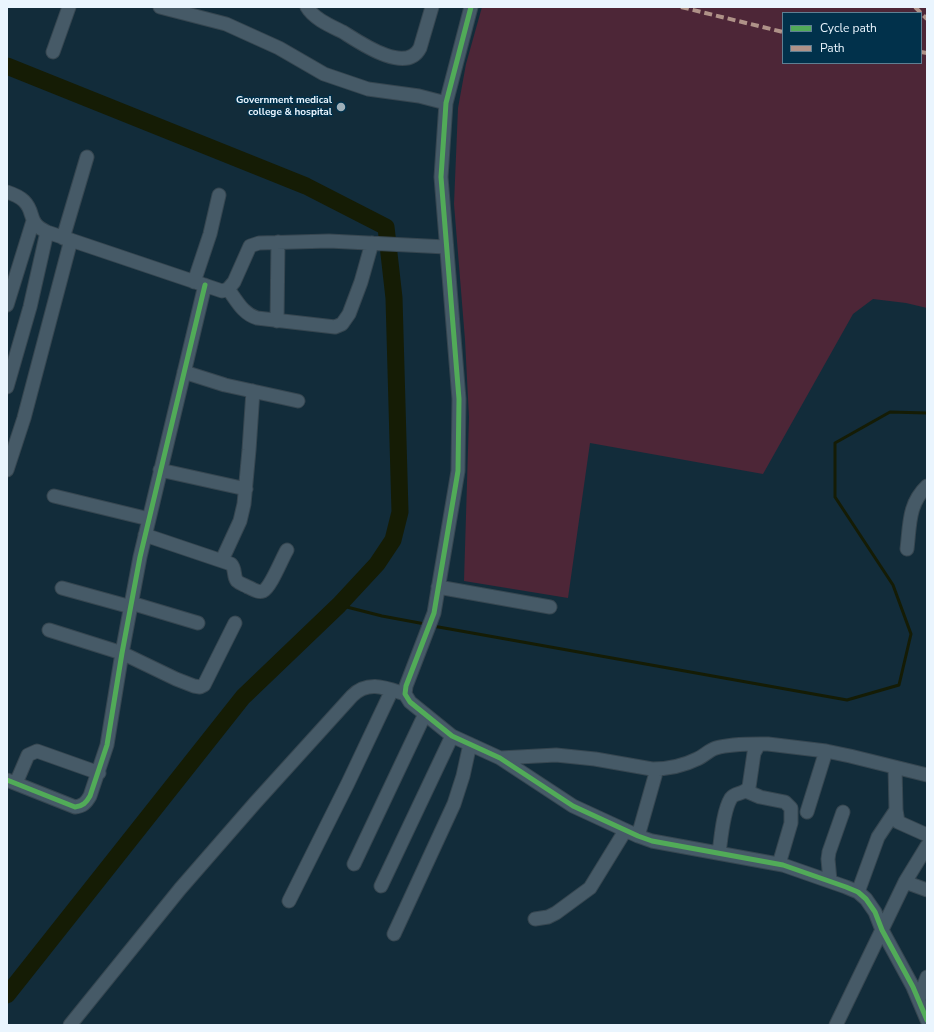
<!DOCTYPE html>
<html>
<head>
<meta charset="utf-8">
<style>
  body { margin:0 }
  #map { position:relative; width:934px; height:1032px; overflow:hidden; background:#122c3a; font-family:"Nunito Sans",sans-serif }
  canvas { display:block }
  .frame { position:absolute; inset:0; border:8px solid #eaf5fe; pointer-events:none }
  .legend { position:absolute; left:782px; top:12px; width:140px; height:52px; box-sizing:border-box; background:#01314b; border:1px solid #5e7f93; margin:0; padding:5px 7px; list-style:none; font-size:12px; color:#eaf5fe }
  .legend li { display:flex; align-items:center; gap:8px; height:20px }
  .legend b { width:20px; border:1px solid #5e7f93 }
</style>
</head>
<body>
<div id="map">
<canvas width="934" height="1032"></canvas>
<div class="frame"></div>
<ul class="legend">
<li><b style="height:5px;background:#51ab58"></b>Cycle path</li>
<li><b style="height:5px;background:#af9288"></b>Path</li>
</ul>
</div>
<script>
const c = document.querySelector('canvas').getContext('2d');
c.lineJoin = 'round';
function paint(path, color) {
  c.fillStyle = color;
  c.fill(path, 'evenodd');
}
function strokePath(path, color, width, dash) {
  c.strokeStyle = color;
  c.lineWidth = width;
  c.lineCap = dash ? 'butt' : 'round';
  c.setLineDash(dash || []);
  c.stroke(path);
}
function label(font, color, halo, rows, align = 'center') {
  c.font = font + ' "Nunito Sans",sans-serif';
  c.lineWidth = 3;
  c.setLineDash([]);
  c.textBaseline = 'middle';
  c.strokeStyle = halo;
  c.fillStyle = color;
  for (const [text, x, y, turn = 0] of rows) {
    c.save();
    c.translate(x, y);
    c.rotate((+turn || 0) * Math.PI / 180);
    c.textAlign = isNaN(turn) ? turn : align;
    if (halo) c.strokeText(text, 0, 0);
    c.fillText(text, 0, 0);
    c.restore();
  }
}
const green = new Path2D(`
  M482 7H927V308L906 303 873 299 853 314 763 474 590 443 568 598 464 581 469 417 465 340 454 204 458 108 466 64ZM783 13H921V63H783Z`);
const stream = new Path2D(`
  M339 605 382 616 425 624
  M433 626 847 700 899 685 911 634 893 585 835 497V443L890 412 927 413`);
const river = new Path2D(`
  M7 66 306 186 386 227 394 298 400 512 393 540 377 564 339 605 243 697 7 995`);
const minor = new Path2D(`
  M160 7 226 24 279 48 324 74 368 89 419 96 446 103
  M307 7C314 19 331 26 343 32 359 42 406 75 420 48L432 7
  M471 7 446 103 441 177 459 399 458 471 434 613 406 686 405 694 410 702 452 736 500 758 573 806 638 836 652 841 783 865 846 887 858 892 866 899 875 912 882 930 913 987 927 1020
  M53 52 69 7
  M7 192C13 194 19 196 24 201 36 213 26 222 47 232L222 291 228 289 234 282 250 246 259 243 329 241 446 247
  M63 238 87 157
  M194 282 210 234 219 195
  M228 289C237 301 243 314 257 318L335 327 342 324 349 314 361 282 372 243
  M7 305 33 221
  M277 321 278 242
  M184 372 225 385 298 401
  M7 387 30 307 47 232
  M7 470 24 418 71 240
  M160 470 246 489
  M54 496 149 519
  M145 535 231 564C236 569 233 576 237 581 240 584 245 585 248 587 253 589 258 593 263 591 271 587 282 558 287 550
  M907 549C910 525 908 504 927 486
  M222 560 240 521 244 504 249 450 253 391
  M438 587 550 607
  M62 588 131 607
  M131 603 198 623
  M49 630 122 653 176 679 194 686 200 687 204 685 235 623
  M500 758 556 755 595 759 652 769C667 769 683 766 697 759 704 756 709 750 716 748 730 744 745 744 759 744
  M895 767 896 810 898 822 927 835
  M7 780 75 807C83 806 86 803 90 796L107 745 122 653 140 557 205 285
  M16 783 28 755 37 751 99 773
  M746 791 760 797 785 802 791 808V823L779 864
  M807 812 826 751
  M638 836 657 769
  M719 853C721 838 723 811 731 798 735 792 744 795 749 787L754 753 759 744H768L826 751 850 756 927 775
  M354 864 425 714
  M830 881 828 859 829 852 843 812
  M905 882 927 890
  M381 886 452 736
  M858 892 878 837 896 810
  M289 901 348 783 392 690
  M535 919 548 917 556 913 590 888 625 831
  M394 934 454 804 463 776 470 744
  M919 999 927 977
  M70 1025 180 889 255 803 352 696C368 680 386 688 405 694
  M836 1025 905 882 927 846`);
const quiet = new Path2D(`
  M681 7 783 32
  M915 7 927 19
  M921 52 927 53`);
const cycleway = new Path2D(`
  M471 7 446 103 441 177 459 399 458 471 434 613 406 686 405 694 410 702 452 736 500 758 573 806 638 836 652 841 783 865 846 887 858 892 866 899 875 912 882 930 913 987 927 1020
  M7 780 75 807C83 806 86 803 90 796L107 745 122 653 140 557 205 285`);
const markers = [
  [341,107,5,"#9eafb9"]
];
const poiNames = [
  ["Government medical",332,101],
  ["college & hospital",332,113]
];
paint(green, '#4d2637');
strokePath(stream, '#151c05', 3);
strokePath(river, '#151c05', 17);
strokePath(minor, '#364650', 15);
strokePath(minor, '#465a67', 13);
strokePath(quiet, '#af9288', 4, [8, 4]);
strokePath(cycleway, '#51ab58', 5);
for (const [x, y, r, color] of markers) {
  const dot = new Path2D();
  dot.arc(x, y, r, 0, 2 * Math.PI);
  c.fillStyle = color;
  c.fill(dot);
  strokePath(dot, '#01314b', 1.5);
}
label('bold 10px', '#eaf5fe', '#01314b', poiNames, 'right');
</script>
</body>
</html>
